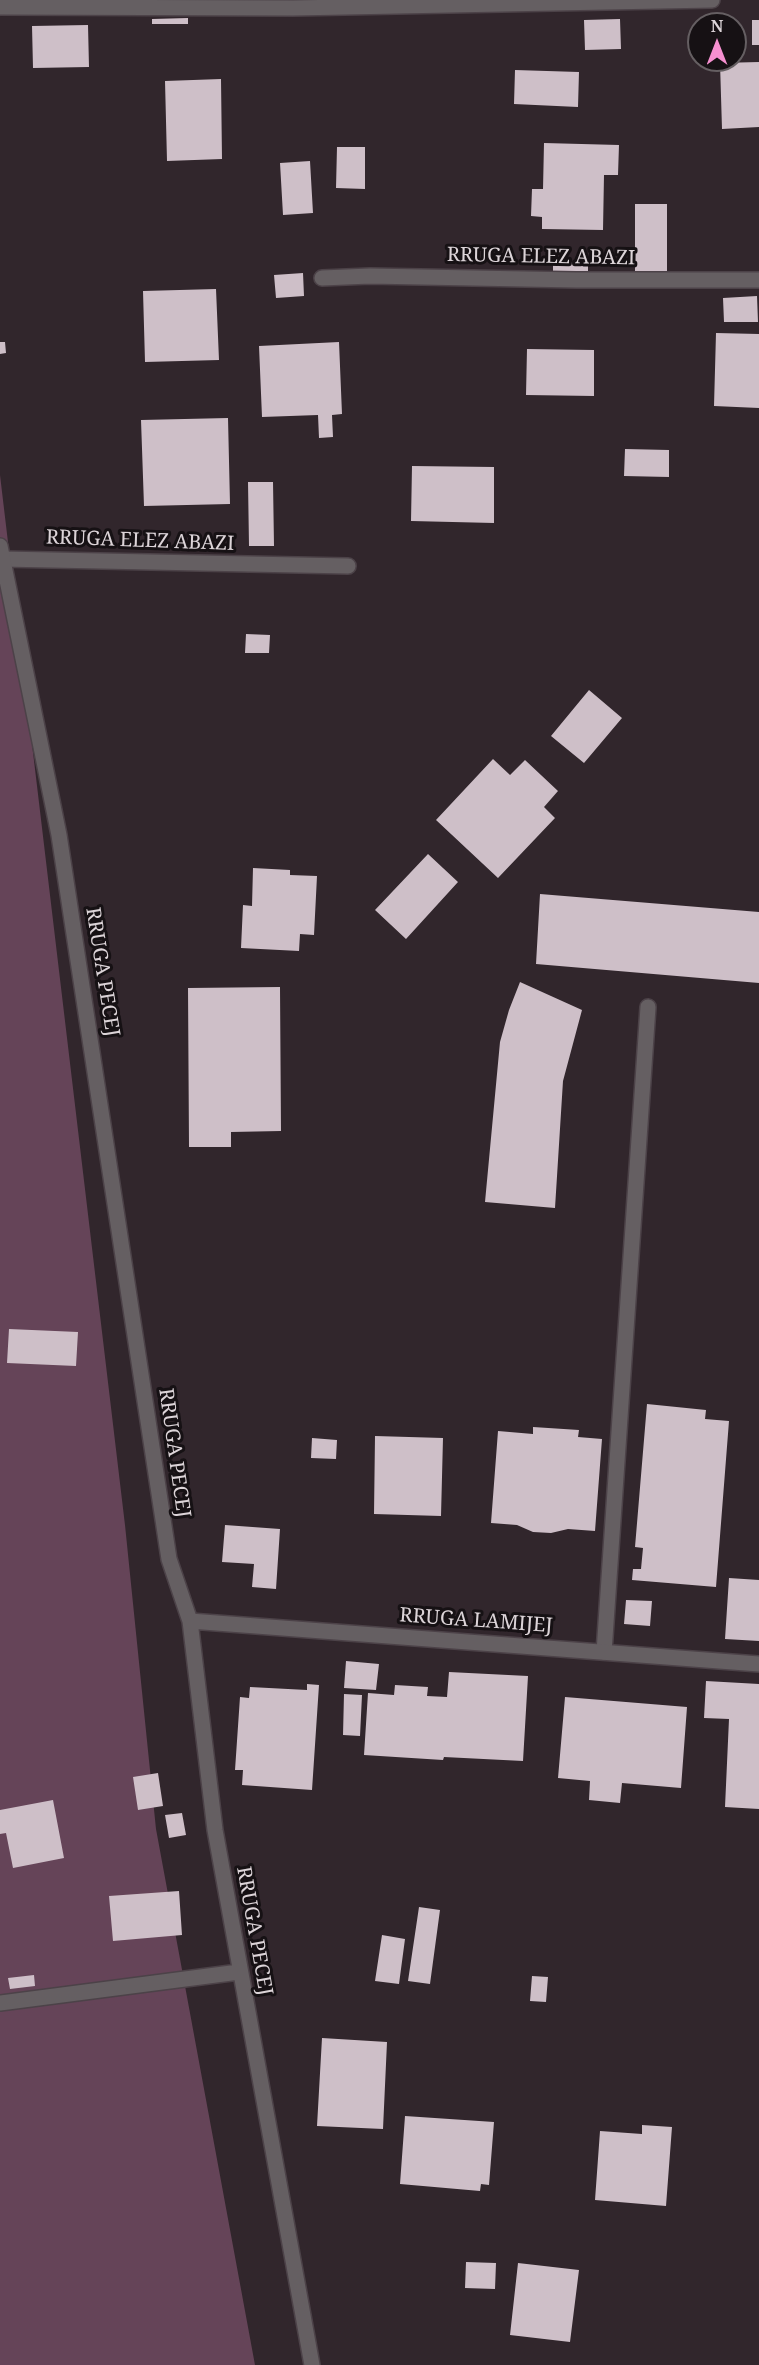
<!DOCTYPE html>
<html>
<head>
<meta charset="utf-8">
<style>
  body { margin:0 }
  #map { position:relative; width:759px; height:2365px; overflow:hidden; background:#31262c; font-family:"Noto Serif",serif }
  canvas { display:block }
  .north { position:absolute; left:687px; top:12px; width:60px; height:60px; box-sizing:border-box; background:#161114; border:2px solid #655f62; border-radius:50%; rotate:0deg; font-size:16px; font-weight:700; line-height:24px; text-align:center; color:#dcd4d8 }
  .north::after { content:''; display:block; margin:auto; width:21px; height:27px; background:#f690d0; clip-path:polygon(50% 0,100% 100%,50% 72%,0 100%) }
</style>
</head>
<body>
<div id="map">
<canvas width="759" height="2365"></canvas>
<div class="north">N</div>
</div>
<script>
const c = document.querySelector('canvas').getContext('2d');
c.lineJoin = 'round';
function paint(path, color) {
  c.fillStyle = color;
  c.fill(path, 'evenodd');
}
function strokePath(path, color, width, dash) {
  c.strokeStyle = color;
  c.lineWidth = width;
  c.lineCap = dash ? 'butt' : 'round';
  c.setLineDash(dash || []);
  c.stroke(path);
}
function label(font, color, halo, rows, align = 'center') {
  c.font = font + ' "Noto Serif",serif';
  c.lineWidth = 6;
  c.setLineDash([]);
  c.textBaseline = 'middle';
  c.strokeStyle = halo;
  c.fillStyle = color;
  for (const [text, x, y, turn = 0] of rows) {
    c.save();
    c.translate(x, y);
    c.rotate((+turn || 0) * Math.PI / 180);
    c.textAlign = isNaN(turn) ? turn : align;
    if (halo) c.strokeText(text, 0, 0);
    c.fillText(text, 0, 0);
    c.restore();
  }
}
const green = new Path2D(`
  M0 475 125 1525 156 1829 255 2365H0Z`);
const building = new Path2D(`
  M188 18V24H152V19Z
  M620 19 621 49 585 50 584 20Z
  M752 20H759V45H752Z
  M88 25 89 67 33 68 32 26Z
  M759 62V127L722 129 720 63Z
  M515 70 579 72 578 107 514 104Z
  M221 79 222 159 167 161 165 81Z
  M544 143 619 145 618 175H604L603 230 542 229V217L531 216 532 189H543Z
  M337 147H365V189L336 188Z
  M310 161 313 213 283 215 280 163Z
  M635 204H667V271H635Z
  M553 262H588V273H553Z
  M303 273 304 296 276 298 274 275Z
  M216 289 219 360 145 362 143 291Z
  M757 296 758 322H724L723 298Z
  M716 333 759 334V408L714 406Z
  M0 342H5L6 353 0 354Z
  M339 342 342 414 332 415 333 437 319 438 318 415 262 417 259 346Z
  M527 349 594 350V396L526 395Z
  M228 418 230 504 144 506 141 420Z
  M625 449 669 450V477L624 476Z
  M412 466 494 467V523L411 521Z
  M248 482H273L274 546H249Z
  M246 634 270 635 269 653H245Z
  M589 690 622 718 584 763 551 736Z
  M493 759 510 775 525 760 558 791 544 807 555 818 498 878 436 820Z
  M428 854 458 882 406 939 375 910Z
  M253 868 290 870V875L317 876 314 935 300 934 299 951 241 948 243 905 252 906Z
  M540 894 759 912V983L536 964Z
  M520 982 582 1010 563 1081 555 1208 485 1202 500 1042 509 1010Z
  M280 987 281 1131 231 1132V1147H189L188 988Z
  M9 1329 78 1332 76 1366 7 1363Z
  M647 1404 706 1410 705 1419 729 1421 716 1587 632 1580 633 1569H641L643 1548 635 1547Z
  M533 1427 579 1430 578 1437 602 1439 595 1531 568 1529 551 1533 533 1532 517 1525 491 1523 498 1431 533 1434Z
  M375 1436 443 1438 441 1516 374 1514Z
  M312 1438 337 1440 336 1459 311 1458Z
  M225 1525 280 1529 276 1589 252 1587 254 1564 222 1562Z
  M729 1578 759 1580V1641L725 1639Z
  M626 1600 652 1601 650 1626 624 1624Z
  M346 1661 379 1664 376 1690 344 1688Z
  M449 1672 528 1676 523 1761 444 1757 443 1760 364 1755 368 1693 394 1695 395 1685 428 1687 427 1696 447 1697Z
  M706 1681 759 1684V1809L725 1807 729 1719 704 1718Z
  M307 1684 319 1685 312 1790 242 1785 243 1770H235L240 1697 249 1698 250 1687 307 1690Z
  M344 1694 362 1695 360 1736 343 1735Z
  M565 1697 687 1707 681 1788 622 1783 620 1803 589 1800 590 1781 558 1778Z
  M158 1773 163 1806 138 1810 133 1777Z
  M53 1800 64 1858 13 1868 6 1833 0 1834V1810Z
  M182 1813 186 1835 169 1838 165 1815Z
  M179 1891 182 1935 113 1941 109 1896Z
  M419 1907 440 1910 430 1984 408 1981Z
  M382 1935 405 1939 399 1984 375 1981Z
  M34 1975 35 1986 10 1989 8 1978Z
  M532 1976 548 1977 546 2002 530 2001Z
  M322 2038 387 2042 383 2129 317 2126Z
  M405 2116 494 2122 489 2185 481 2184 480 2191 400 2184Z
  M642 2125 672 2127 666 2206 595 2200 600 2131 642 2134Z
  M466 2262 496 2263 495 2289 465 2288Z
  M518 2263 579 2270 570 2342 510 2335Z`);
const lane = new Path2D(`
  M2 559 348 566
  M604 1652 648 1007`);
const street = new Path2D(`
  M0 7 293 8 712 0
  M322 278 370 276 576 280H759
  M0 546 59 835 169 1559 190 1621 215 1830 312 2365
  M190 1621 759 1664
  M0 2003 239 1972`);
const streetNames = [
  ["RRUGA ELEZ ABAZI",541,257,1],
  ["RRUGA ELEZ ABAZI",140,541,2],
  ["RRUGA PECEJ",102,972,81],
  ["RRUGA PECEJ",174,1453,82],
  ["RRUGA LAMIJEJ",476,1621,4],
  ["RRUGA PECEJ",254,1931,80]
];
paint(green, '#654458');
paint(building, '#cebfc8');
strokePath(lane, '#4c4248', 18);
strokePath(street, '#4c4248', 18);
strokePath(lane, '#655f62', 15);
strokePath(street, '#655f62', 15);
label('20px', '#dcd4d8', '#161114', streetNames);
</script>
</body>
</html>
